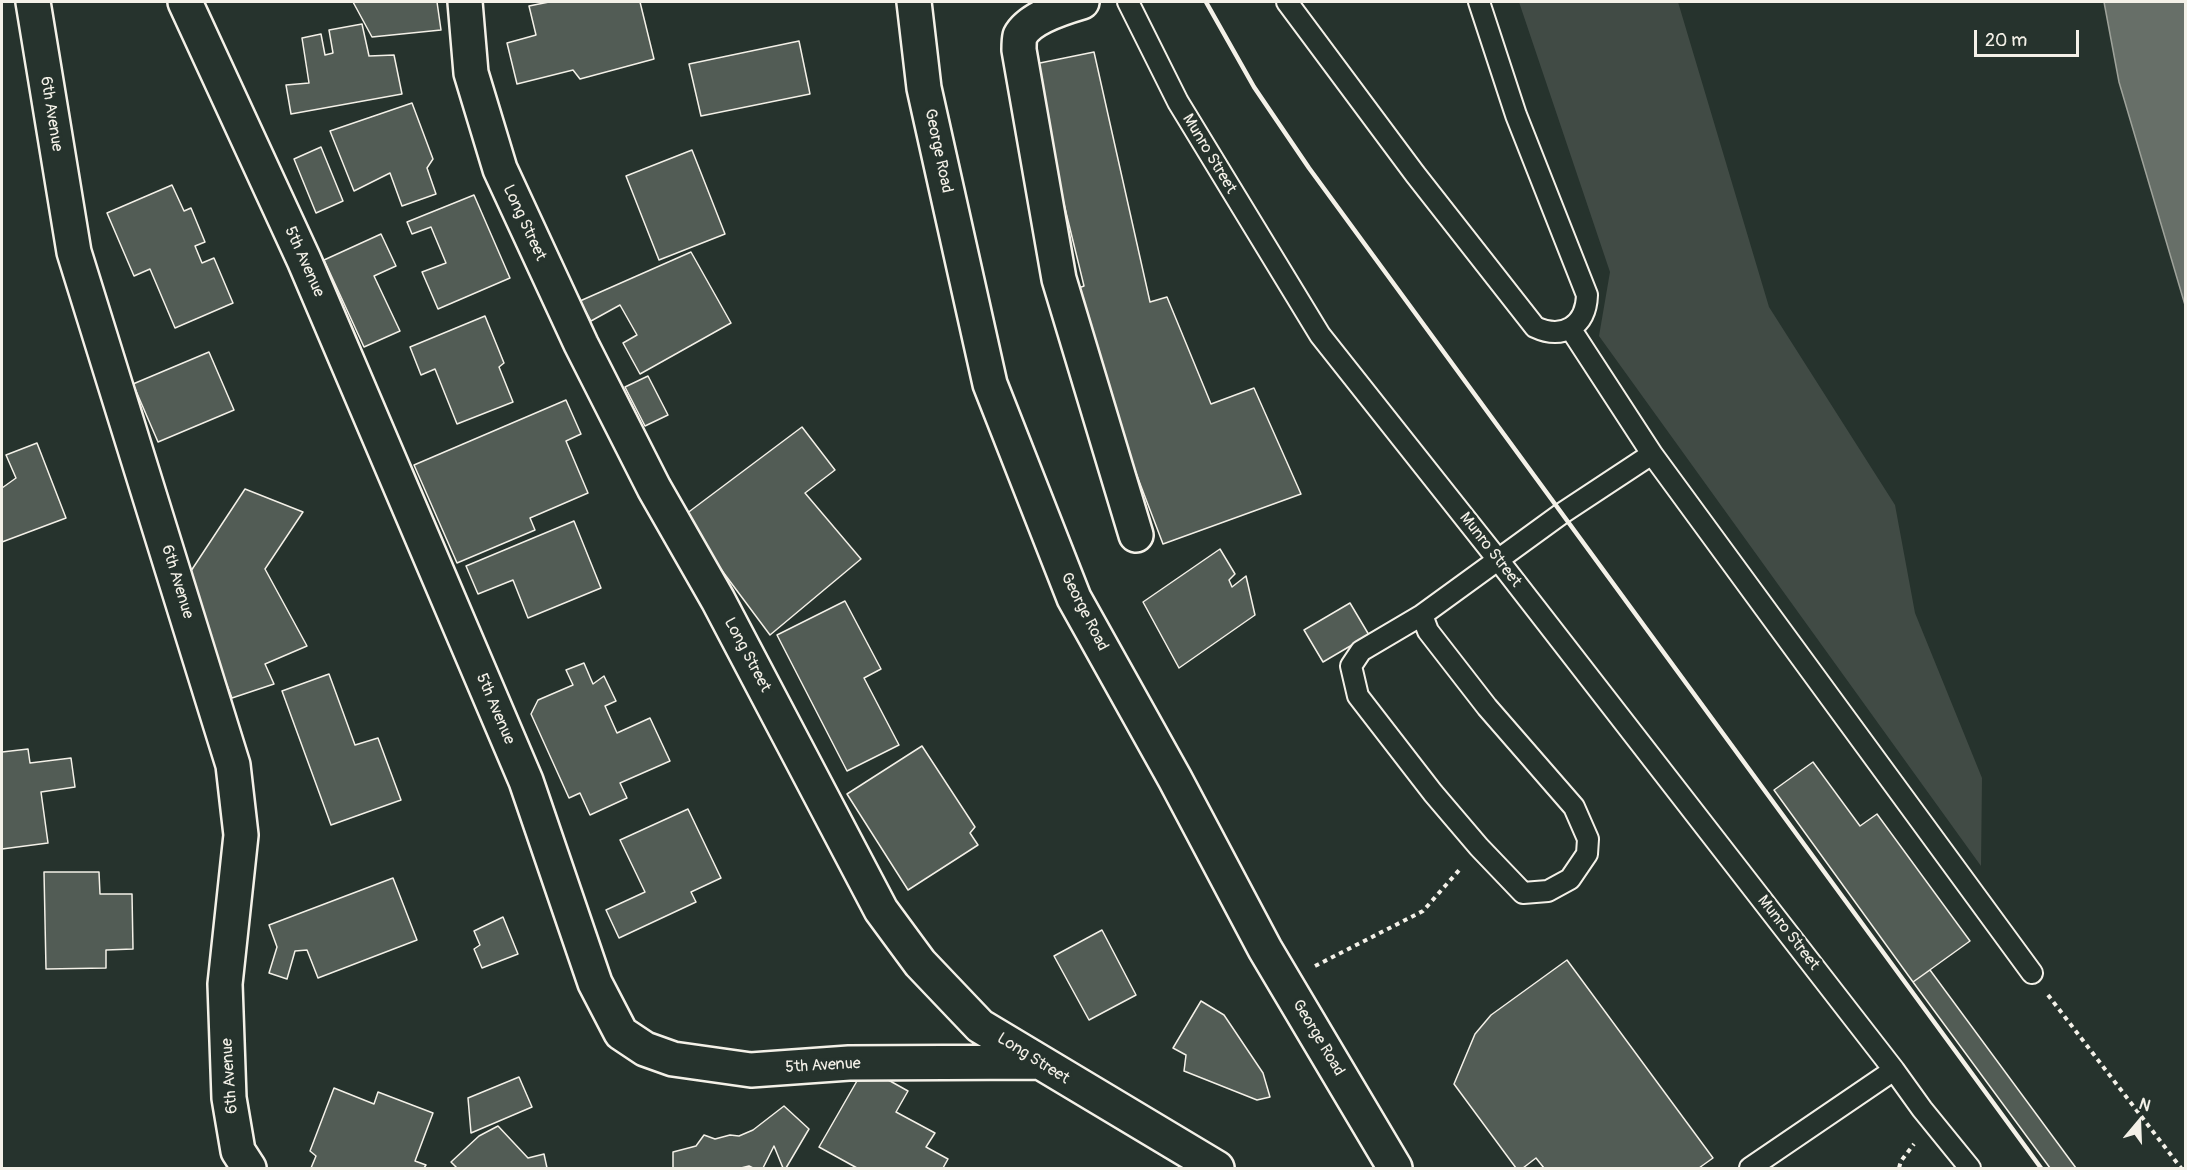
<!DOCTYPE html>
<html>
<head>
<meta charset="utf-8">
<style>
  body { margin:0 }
  #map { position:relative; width:2187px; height:1170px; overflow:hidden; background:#26332d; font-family:Pangolin,sans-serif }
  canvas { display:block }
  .frame { position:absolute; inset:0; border:3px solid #f4f1e8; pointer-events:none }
  .north { position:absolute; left:2109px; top:1092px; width:60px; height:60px; -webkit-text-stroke:4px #26332d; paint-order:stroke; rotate:19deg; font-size:16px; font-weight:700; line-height:24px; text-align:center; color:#f4f1e8 }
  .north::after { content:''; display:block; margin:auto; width:21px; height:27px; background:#f4f1e8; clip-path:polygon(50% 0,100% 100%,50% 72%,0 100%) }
  .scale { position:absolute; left:1974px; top:30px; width:105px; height:27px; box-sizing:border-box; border:3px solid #f4f1e8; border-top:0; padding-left:8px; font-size:18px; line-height:21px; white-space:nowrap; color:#f4f1e8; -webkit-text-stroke:4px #26332d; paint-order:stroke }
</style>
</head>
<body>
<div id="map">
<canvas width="2187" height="1170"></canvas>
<div class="frame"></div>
<div class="north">N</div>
<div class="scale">20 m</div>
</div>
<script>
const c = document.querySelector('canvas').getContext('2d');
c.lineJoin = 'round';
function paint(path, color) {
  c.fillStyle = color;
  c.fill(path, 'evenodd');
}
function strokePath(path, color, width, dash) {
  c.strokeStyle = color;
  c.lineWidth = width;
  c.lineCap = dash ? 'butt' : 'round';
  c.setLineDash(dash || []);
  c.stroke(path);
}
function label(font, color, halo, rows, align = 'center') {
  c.font = font + ' Pangolin,sans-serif';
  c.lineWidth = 6;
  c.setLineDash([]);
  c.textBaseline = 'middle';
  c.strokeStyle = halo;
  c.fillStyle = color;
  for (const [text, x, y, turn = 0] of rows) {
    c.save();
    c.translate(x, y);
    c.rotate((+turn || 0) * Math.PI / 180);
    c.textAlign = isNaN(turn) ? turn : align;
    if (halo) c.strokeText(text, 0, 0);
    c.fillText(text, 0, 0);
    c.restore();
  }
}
const green = new Path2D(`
  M1519 2H1678L1769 307 1895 505 1915 613 1982 778 1981 866 1599 336 1610 272Z`);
const water = new Path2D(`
  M2104 2H2185V305L2119 82Z`);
const building = new Path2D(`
  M353 2H437L441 30 372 37Z
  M549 2H640L654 59 580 79 573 70 517 84 507 43 536 35 529 6Z
  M362 24 369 56 394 55 402 94 291 114 286 85 309 83 302 38 321 34 325 55 333 53 329 30Z
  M799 41 810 94 701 116 689 64Z
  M1094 52 1150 302 1167 297 1211 404 1254 388 1301 494 1163 544 1067 292 1084 286 1030 65Z
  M412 103 433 159 427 168 436 194 402 206 390 173 354 191 330 131Z
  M321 147 343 201 316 213 294 159Z
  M692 150 725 234 659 260 626 176Z
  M172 185 184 211 191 208 205 242 195 246 202 263 214 258 233 303 175 328 150 269 134 276 107 213Z
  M474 195 510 278 438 309 422 272 446 263 431 227 412 234 407 222Z
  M381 234 396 266 374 276 400 331 364 347 324 260Z
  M691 252 731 323 640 374 623 343 637 335 620 305 591 321 580 301Z
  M485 316 504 363 499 367 513 402 457 424 435 369 421 375 410 347Z
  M209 352 234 410 158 442 133 384Z
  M648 376 668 415 645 426 625 387Z
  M566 400 581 434 566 441 588 493 530 518 535 530 457 563 414 465Z
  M802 427 835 470 805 493 861 559 770 635 682 517Z
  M37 443 66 518 2 542V488L16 478 6 455Z
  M245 489 303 512 265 569 307 646 265 664 274 684 232 698 185 580Z
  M574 521 601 588 528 618 513 580 478 594 466 566Z
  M1220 549 1235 574 1229 580 1232 587 1246 576 1255 615 1179 668 1143 602Z
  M845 601 881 669 864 678 899 745 847 771 777 635Z
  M1350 603 1369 635 1323 662 1304 630Z
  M584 663 593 684 604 676 616 701 605 706 617 733 650 718 670 761 620 783 627 798 590 815 580 793 569 798 531 714 538 700 573 685 566 670Z
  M329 674 355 745 378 738 401 800 331 825 282 691Z
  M922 746 975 827 970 833 978 845 908 890 847 794Z
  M28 749 30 763 71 758 75 787 41 792 48 843 2 849V752Z
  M1813 762 1860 826 1877 814 1970 941 1913 982 1774 790Z
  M688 809 721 878 691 892 696 902 619 938 606 910 645 892 620 840Z
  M44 872H99L100 894H132L133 949 106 950V968L46 969Z
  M393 878 417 940 318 978 307 950 295 951 287 979 269 973 277 947 269 925Z
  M503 917 518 954 482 968 474 949 480 945 474 931Z
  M1102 930 1136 995 1089 1020 1054 956Z
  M1567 960 1713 1158 1699 1168H1544L1536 1158 1523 1168H1516L1454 1084 1475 1034 1491 1015Z
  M1930 970 2076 1168H2050L1913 982Z
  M1201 1001 1224 1015 1263 1073 1270 1097 1257 1100 1184 1071 1186 1055 1173 1048Z
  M865 1067 908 1091 896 1112 935 1133 926 1147 948 1159 943 1168H857L819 1147Z
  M519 1077 532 1107 471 1133 468 1098Z
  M334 1088 374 1104 378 1092 433 1113 415 1161 426 1165 424 1168H311L316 1156 310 1151Z
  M784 1106 809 1129 786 1168H783L774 1146 763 1168H753L749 1166 741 1168H673V1152L696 1146 704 1135 715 1139 730 1135 739 1136 753 1130Z
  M498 1126 528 1158 544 1154 547 1168H457L451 1162 479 1136Z`);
const path = new Path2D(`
  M1315 966 1423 911 1461 868
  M2048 995 2181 1168
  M1899 1168 1901 1161 1914 1144`);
const service = new Path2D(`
  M1128 2 1178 102 1320 335 1499 561 1894 1070 1922 1109 1970 1168
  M1287 2 1415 174 1535 327C1563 340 1586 326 1587 295L1516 115 1479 2
  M1652 454 2032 973
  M1422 615 1428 631 1487 707 1574 807 1588 839 1587 854 1570 879 1548 891 1523 893 1479 847 1433 793 1358 696 1351 666 1361 651 1422 615 1561 514 1652 454 1570 328
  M1750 1168 1894 1070`);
const minor = new Path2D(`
  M33 2 74 252 233 765 241 835 225 984 229 1098 238 1151 249 1168
  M185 2 304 260 526 781 595 983 621 1033 645 1049 673 1059 751 1070 849 1063 1037 1062
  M465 2 471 73 500 169 581 344 654 488 718 600 881 910 920 963 980 1026 1217 1168
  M1082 2C1065 7 1029 18 1020 36 1019 40 1019 47 1019 50L1059 279 1136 535`);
const tertiary = new Path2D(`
  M914 2 924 88 990 384 1074 598 1175 779 1265 949 1395 1168`);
const rail = new Path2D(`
  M1206 2 1254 87 1309 168 2041 1168`);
const streetNames = [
  ["6th Avenue",51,114,81],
  ["George Road",938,151,78],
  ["Munro Street",1209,154,59],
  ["Long Street",524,223,65],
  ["5th Avenue",304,262,66],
  ["Munro Street",1490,550,52],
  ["6th Avenue",177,582,73],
  ["George Road",1084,612,63],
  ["Long Street",747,655,62],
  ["5th Avenue",495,709,67],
  ["Munro Street",1788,933,52],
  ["George Road",1318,1038,59],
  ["Long Street",1033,1059,32],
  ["5th Avenue",823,1066,-3],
  ["6th Avenue",230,1076,-94]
];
paint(green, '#414b45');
paint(water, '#676f68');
strokePath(water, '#9fa39b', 1.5);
paint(building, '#525c55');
strokePath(building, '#f4f1e8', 1.5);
strokePath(service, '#f4f1e8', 24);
strokePath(minor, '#f4f1e8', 38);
strokePath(tertiary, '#f4f1e8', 38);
strokePath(path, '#f4f1e8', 4, [4.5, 4.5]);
strokePath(service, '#26332d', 20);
strokePath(minor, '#26332d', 33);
strokePath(tertiary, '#26332d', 33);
strokePath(rail, '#f4f1e8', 4.5);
label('16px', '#f4f1e8', '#26332d', streetNames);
</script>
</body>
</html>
